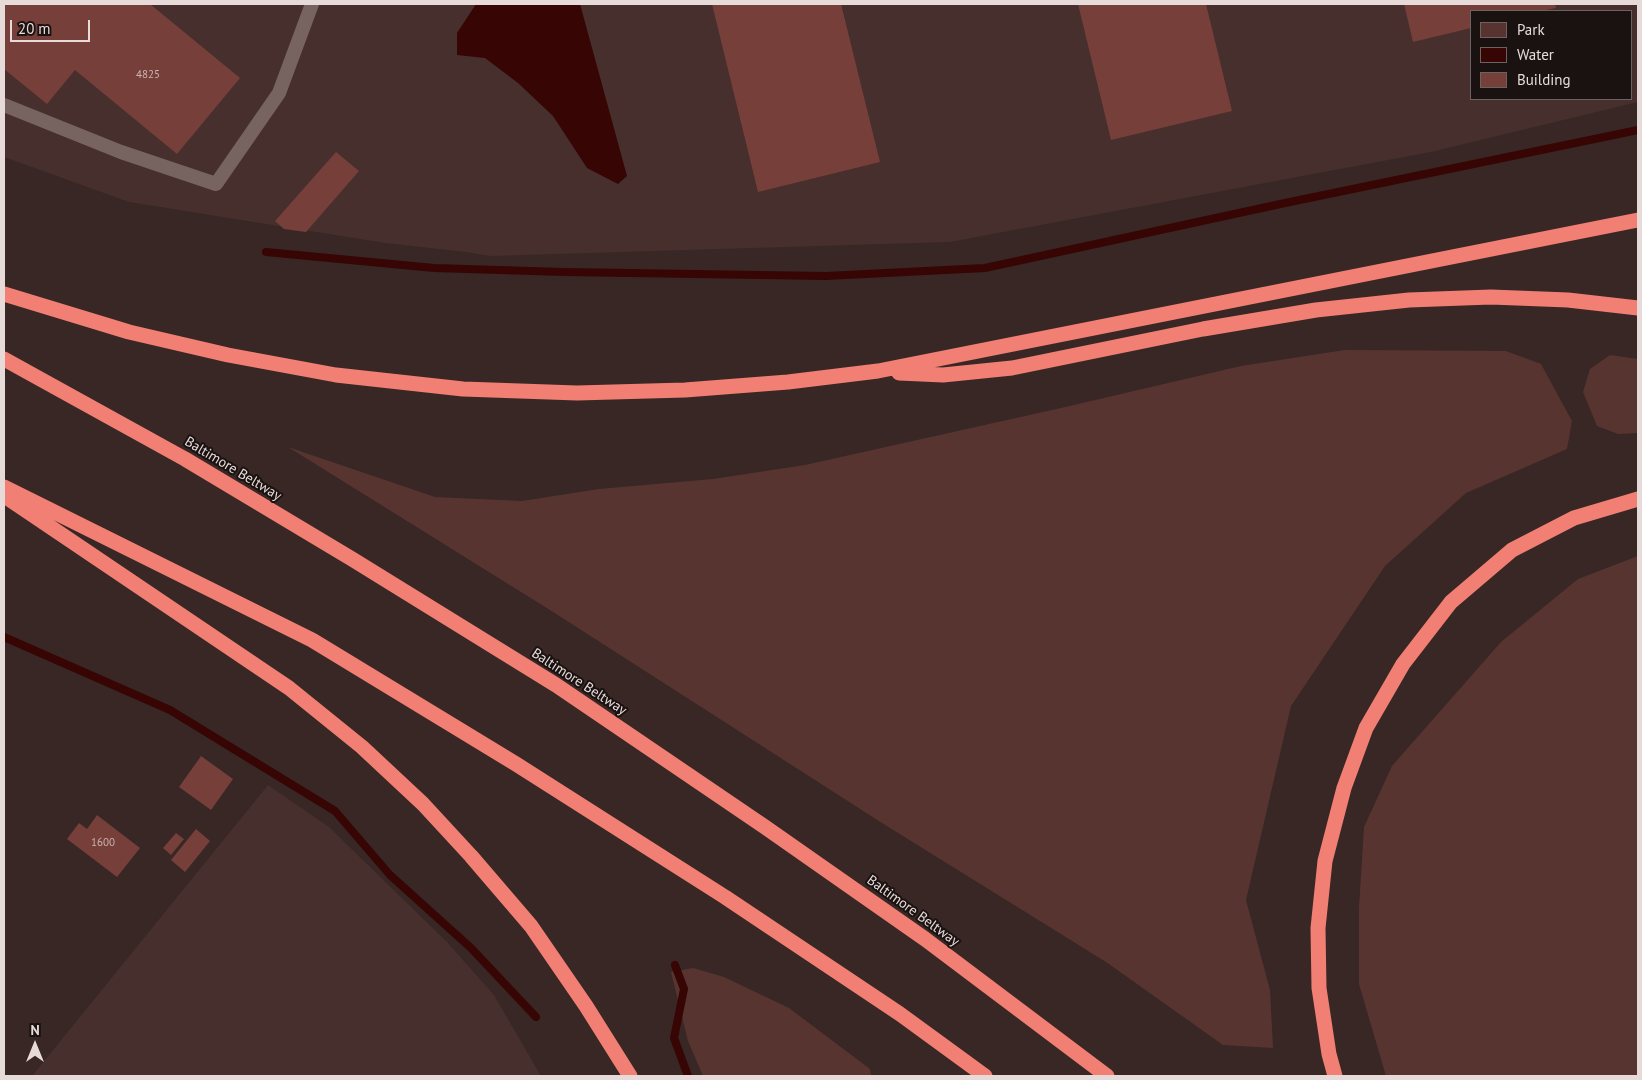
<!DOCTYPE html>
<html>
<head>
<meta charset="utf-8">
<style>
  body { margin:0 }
  #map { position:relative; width:1642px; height:1080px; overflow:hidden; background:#382725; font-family:"PT Sans",sans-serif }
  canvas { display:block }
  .frame { position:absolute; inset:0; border:5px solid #e7dbd9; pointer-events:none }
  .legend { position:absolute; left:1470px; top:10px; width:162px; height:90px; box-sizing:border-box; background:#1a1211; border:1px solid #6c6261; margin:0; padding:6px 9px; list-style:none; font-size:15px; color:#e7dbd9 }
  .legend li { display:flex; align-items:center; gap:10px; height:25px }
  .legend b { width:25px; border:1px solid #6c6261 }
  .north { position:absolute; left:10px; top:1020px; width:50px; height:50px; -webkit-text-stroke:4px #1a1211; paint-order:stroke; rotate:0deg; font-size:14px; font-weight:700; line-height:20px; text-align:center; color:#e7dbd9 }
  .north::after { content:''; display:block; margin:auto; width:18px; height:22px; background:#e7dbd9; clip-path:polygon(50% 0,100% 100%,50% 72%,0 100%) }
  .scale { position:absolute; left:10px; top:20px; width:80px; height:22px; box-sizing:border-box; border:2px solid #e7dbd9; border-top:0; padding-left:6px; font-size:15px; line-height:18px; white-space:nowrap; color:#e7dbd9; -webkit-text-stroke:4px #1a1211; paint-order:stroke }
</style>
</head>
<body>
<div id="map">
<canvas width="1642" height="1080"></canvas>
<div class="frame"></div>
<ul class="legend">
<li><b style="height:14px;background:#583430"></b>Park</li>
<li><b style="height:14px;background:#370504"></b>Water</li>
<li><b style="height:14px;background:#773f39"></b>Building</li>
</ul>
<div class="north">N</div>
<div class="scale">20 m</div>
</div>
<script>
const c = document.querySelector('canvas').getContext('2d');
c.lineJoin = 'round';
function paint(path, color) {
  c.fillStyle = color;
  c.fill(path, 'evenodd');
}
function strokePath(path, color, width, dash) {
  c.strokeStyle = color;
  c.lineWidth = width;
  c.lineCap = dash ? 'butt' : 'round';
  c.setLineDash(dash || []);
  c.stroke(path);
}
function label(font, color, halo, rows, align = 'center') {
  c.font = font + ' "PT Sans",sans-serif';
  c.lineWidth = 4;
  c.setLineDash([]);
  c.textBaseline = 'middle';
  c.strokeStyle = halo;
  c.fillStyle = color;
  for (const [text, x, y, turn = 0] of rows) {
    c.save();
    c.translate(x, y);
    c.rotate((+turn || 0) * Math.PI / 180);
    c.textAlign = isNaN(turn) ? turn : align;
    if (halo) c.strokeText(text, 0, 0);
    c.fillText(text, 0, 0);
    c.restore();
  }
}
const built = new Path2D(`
  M4 4H1638V102L1431 152 950 242 490 256 466 252 385 243 129 202 4 157ZM1471 11H1631V99H1471Z
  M268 785 329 827 447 942 494 995 541 1076H32Z`);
const green = new Path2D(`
  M1345 350 1506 351 1541 364 1572 421 1567 449 1466 493 1385 566 1291 706 1246 900 1270 990 1273 1048 1223 1045 1106 962 882 823 550 610 288 447 435 497 522 501 599 489 713 479 805 465 1061 408 1241 366Z
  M1610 355 1638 359V433L1618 434 1597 426 1583 392 1590 369Z
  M1638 556V1076H1386L1359 984V908L1364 827 1392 766 1501 642 1578 579Z
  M693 968 724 977 789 1008 870 1069 871 1076H703L688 1041 671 972Z`);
const water = new Path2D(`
  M476 4H580L627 176 618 184 587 168 553 116 518 83 485 58 457 55V33Z`);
const stream = new Path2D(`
  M266 252 434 268 564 272 826 276 985 268 1285 203 1638 130
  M4 637 170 710 335 811 390 875 471 948 536 1017
  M675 965 684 989 674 1038 688 1076`);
const building = new Path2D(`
  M4 4H150L240 78 177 154 75 70 47 104 4 69Z
  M712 4H841L880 162 758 192Z
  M1078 4H1206L1232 111 1111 140Z
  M1404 4H1555L1556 8 1541 11H1471V28L1413 42Z
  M336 152 359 171 306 232 284 229 275 221Z
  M201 756 233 779 211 810 179 787Z
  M97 815 140 848 117 877 67 839 79 823 87 829Z
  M196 829 210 841 185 872 171 860Z
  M176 833 184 839 171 855 163 848Z`);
const service = new Path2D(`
  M4 105 121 152 216 184 279 93 312 4`);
const motorway = new Path2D(`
  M4 294 129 332 228 355 336 375 463 389 577 393 685 390 788 382 878 371 1638 220
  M4 359 185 459 352 559 556 685 765 827 925 939 1107 1076
  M899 373 943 375 1012 368 1203 329 1316 310 1409 300 1491 297 1568 300 1638 308
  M4 487 312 640 516 764 725 897 900 1014 985 1076
  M9 499 289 688 362 747 423 804 471 856 531 926 586 1006 630 1076
  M1335 1076 1329 1054 1319 988 1318 928 1325 861 1344 788 1366 728 1403 664 1451 602 1512 550 1574 518 1638 499`);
const numberNames = [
  ["4825",148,75],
  ["1600",103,843]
];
const streetNames = [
  ["Baltimore Beltway",233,469,31],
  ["Baltimore Beltway",579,682,33],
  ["Baltimore Beltway",913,911,36]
];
paint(built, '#462f2c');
paint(green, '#583430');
paint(water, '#370504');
strokePath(stream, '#370504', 8);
paint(building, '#773f39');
strokePath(service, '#776360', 14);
strokePath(motorway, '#f27f73', 15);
label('11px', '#cbb4b1', null, numberNames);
label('14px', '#e7dbd9', '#1a1211', streetNames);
</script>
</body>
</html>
